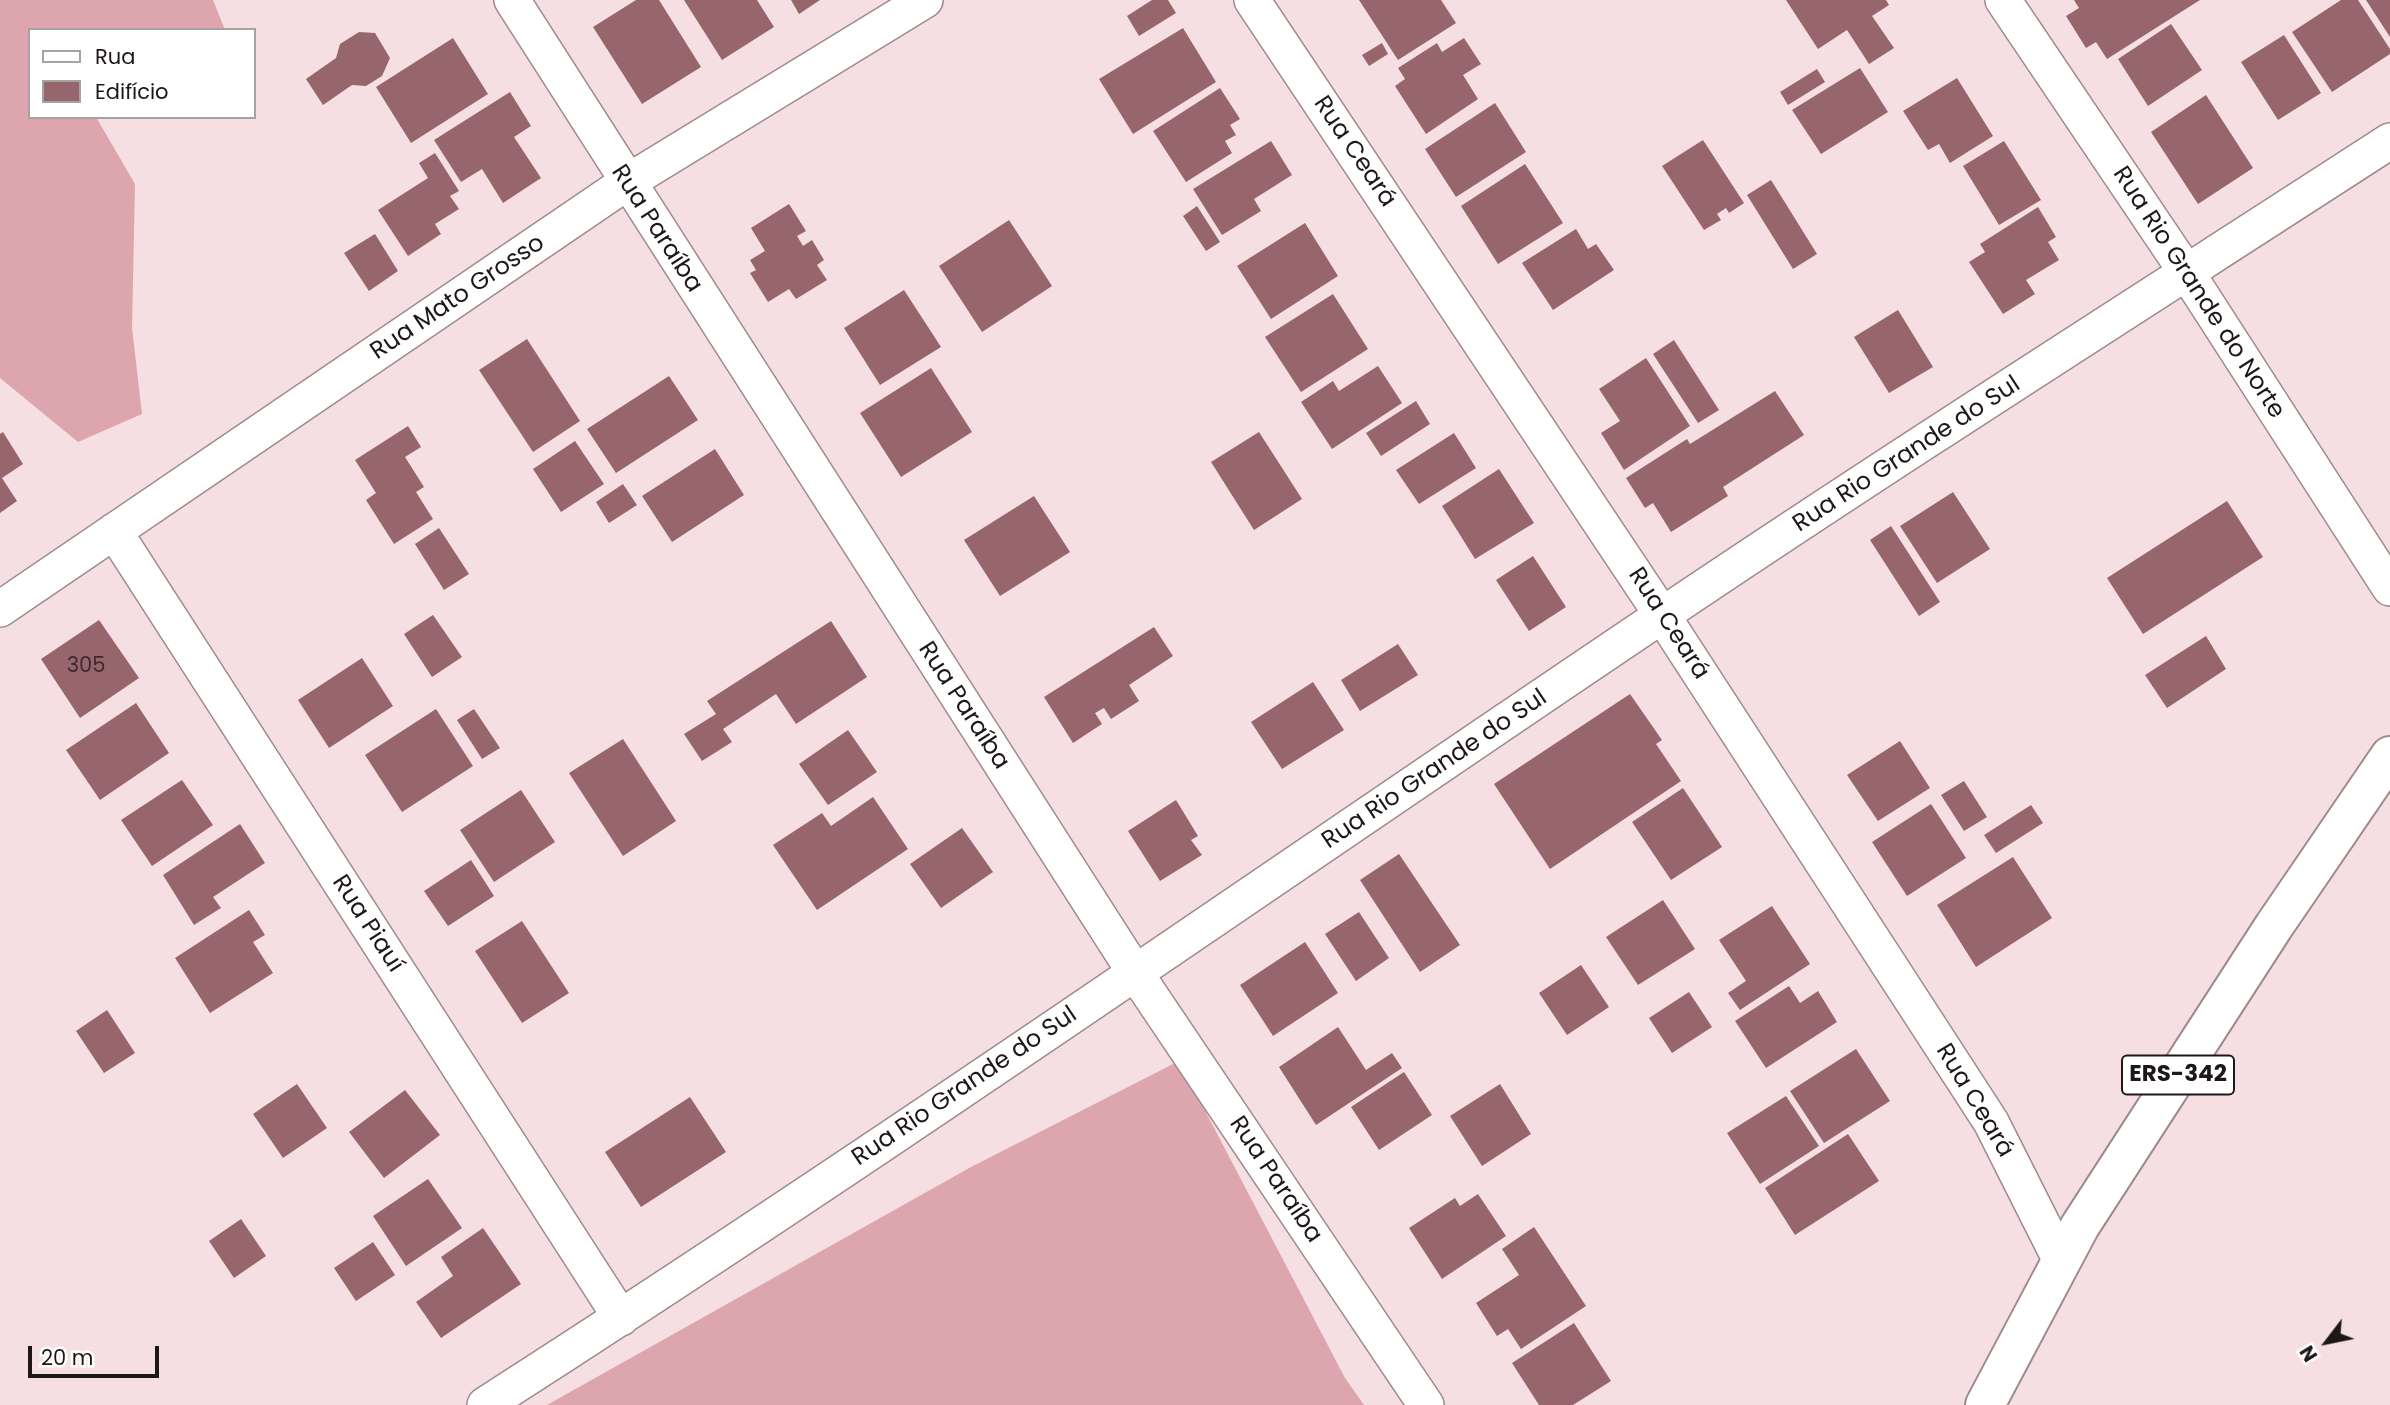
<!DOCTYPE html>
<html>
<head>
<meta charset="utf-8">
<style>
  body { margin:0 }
  #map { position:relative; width:2390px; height:1405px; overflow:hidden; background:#f6dfe2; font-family:Poppins,sans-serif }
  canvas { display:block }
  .legend { position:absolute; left:28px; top:28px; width:228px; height:91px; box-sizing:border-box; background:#fff; border:2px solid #a5a2a3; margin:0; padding:9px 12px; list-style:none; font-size:21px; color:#1e1718 }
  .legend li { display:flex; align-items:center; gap:14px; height:35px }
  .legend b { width:35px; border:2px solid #a5a2a3 }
  .north { position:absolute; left:2292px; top:1307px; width:70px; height:70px; -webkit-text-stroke:5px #fff; paint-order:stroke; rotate:238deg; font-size:19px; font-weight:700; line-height:28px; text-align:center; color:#1e1718 }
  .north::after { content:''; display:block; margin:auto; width:24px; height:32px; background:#1e1718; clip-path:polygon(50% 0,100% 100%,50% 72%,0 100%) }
  .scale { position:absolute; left:28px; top:1346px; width:131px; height:32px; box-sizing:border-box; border:4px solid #1e1718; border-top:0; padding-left:9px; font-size:21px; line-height:24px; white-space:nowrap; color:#1e1718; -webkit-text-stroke:5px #fff; paint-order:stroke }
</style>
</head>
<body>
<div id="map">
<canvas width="2390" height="1405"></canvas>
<ul class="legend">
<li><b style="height:9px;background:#fff"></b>Rua</li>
<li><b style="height:19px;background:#97656c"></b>Edifício</li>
</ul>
<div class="north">N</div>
<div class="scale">20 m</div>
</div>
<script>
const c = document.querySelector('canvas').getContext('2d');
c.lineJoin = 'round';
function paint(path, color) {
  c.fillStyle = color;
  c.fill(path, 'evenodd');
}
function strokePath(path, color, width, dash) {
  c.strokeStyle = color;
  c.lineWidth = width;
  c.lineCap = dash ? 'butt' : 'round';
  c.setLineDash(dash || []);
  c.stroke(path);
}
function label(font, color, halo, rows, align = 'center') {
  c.font = font + ' Poppins,sans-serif';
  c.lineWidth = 5;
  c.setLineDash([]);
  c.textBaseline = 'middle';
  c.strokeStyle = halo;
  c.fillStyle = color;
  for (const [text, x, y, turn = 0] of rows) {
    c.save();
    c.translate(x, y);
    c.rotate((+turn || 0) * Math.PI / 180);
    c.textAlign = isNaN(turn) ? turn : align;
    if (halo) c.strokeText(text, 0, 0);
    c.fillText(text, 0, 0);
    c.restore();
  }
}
const forest = new Path2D(`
  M0 0H213L225 30H30V117H96L135 184 132 328 142 414 78 442 0 378Z
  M1179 1061 1345 1378 1364 1405H547L971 1167Z`);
const building = new Path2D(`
  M636 0H659L701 67 642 104 593 27Z
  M684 0H757L774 27 722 60Z
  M791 0H820L799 14Z
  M1152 0H1168L1176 13 1139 36 1127 16Z
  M1359 0H1441L1456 23 1398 60Z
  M1786 0H1886L1889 5 1872 16 1894 48 1869 64 1847 30 1818 49Z
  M2074 0H2200L2107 59 2096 42 2086 48 2066 16 2079 8Z
  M2341 0H2358L2390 49V54L2332 92 2292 32Z
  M2366 0H2390V37Z
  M2171 24 2202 70 2148 106 2118 59Z
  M1183 28 1216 82 1133 134 1099 79Z
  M359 32 375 33 390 58 382 76 366 86 352 85 323 105 306 79 336 58 340 44Z
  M2284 35 2321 93 2278 120 2241 62Z
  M453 38 488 94 411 143 376 87Z
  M1464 38 1481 64 1463 75 1478 99 1426 134 1395 86 1405 79 1398 68 1437 43 1442 52Z
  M1382 43 1388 54 1369 66 1362 55Z
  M1860 68 1888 112 1821 154 1792 110Z
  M1817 69 1825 82 1788 105 1780 92Z
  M1957 78 1993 136 1950 163 1939 144 1928 150 1903 111Z
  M1220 88 1240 119 1230 125 1236 135 1225 141 1232 153 1186 182 1153 131Z
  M510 92 531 126 514 137 541 178 503 203 482 169 461 182 434 140Z
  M2206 95 2253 168 2198 204 2151 132Z
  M1495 103 1526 152 1456 197 1425 149Z
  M1703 140 1744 203 1729 213 1726 208 1717 214 1721 220 1704 230 1662 166Z
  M1271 141 1292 175 1254 199 1261 211 1222 235 1193 189Z
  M2004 141 2041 200 1999 225 1963 166Z
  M435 153 459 191 450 196 459 209 435 224 441 234 408 256 378 210 428 178 419 163Z
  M1525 164 1563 223 1498 264 1461 206Z
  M1771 180 1817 254 1793 269 1747 195Z
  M789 204 806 231 797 236 803 246 812 240 824 260 817 265 827 280 796 299 789 289 768 302 750 273 756 270 750 260 765 251 751 228Z
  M1197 206 1220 242 1206 251 1183 216Z
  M2038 207 2056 237 2048 242 2059 260 2026 280 2035 294 2003 314 1969 262 1985 252 1980 244Z
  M1009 220 1052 286 982 332 939 266Z
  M1305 223 1338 276 1271 319 1237 266Z
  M1576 229 1588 249 1596 244 1614 270 1553 310 1522 263Z
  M375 234 398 271 369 291 344 253Z
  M904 290 941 347 880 385 844 328Z
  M1333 294 1368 349 1301 392 1265 337Z
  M1898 310 1933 367 1889 393 1854 337Z
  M527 339 580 421 533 452 479 370Z
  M1674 340 1719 410 1698 423 1653 354Z
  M1646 358 1690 426 1624 470 1601 433 1620 421 1599 389Z
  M1378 366 1402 403 1332 449 1301 402 1333 381 1339 391Z
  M931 368 972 432 901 477 860 413Z
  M669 376 698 420 616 473 587 429Z
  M1775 391 1804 435 1723 487 1728 496 1671 532 1653 503 1645 508 1626 478 1687 439 1690 444Z
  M1416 401 1430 424 1381 456 1366 433Z
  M408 426 421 447 405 457 424 487 416 492 433 519 394 544 366 500 376 493 355 460Z
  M3 432 23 464 2 478 17 501 0 513V434Z
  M1259 432 1302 499 1254 530 1211 462Z
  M1454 433 1476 468 1419 504 1396 470Z
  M575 441 604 484 561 512 533 469Z
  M715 449 744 495 672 542 642 496Z
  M1499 469 1534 523 1475 559 1442 506Z
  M623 484 637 505 609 523 596 502Z
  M1953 492 1990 549 1937 583 1900 526Z
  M1034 496 1070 552 1000 596 964 540Z
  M2227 501 2263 557 2143 634 2107 578Z
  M1891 526 1940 602 1919 616 1870 540Z
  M439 528 469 574 444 590 415 544Z
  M1533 556 1566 607 1529 631 1496 580Z
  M433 615 462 657 432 677 404 634Z
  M99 620 139 678 80 718 41 659Z
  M831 621 867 677 796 724 776 694 723 729 732 742 702 761 684 734 716 714 707 701Z
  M1154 627 1173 656 1129 685 1139 701 1111 719 1104 708 1095 713 1102 724 1073 743 1044 697Z
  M2206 636 2226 669 2167 708 2145 675Z
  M1398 644 1418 675 1360 711 1341 680Z
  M362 658 393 706 329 748 298 700Z
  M1313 682 1344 730 1282 769 1251 722Z
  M1630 694 1662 740 1656 744 1681 781 1550 869 1494 784Z
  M136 703 169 753 100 800 66 750Z
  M436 709 473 766 402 812 365 755Z
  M474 709 500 748 482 759 457 720Z
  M848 730 877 772 828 805 799 764Z
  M623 739 676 821 623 856 569 773Z
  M1900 741 1930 788 1878 821 1847 775Z
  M182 780 213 825 152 866 121 820Z
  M1964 781 1987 817 1964 831 1941 795Z
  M1683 788 1722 847 1671 880 1632 822Z
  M521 790 555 842 494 882 460 830Z
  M873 797 908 849 817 910 773 845 822 813 831 826Z
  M1176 800 1198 836 1191 840 1202 855 1160 881 1128 831Z
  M1931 804 1966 858 1907 896 1872 842Z
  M2031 805 2043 823 1996 853 1984 835Z
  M240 824 265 863 213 897 221 908 194 925 163 875Z
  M962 828 993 872 941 908 910 864Z
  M1399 854 1460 945 1420 972 1360 880Z
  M2013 857 2052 918 1976 967 1937 905Z
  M471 860 494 896 448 926 424 891Z
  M1663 900 1695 949 1638 985 1606 937Z
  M1772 906 1810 964 1740 1010 1728 993 1746 981 1719 940Z
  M249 910 265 935 253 942 273 973 210 1013 175 958Z
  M1359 912 1389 958 1356 981 1325 934Z
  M522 921 569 993 522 1023 475 951Z
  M1305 942 1338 993 1273 1036 1240 985Z
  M1581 965 1609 1007 1567 1035 1539 993Z
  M1789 986 1800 1003 1818 991 1837 1022 1766 1068 1735 1021Z
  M1689 992 1712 1027 1672 1053 1649 1018Z
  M107 1010 135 1053 104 1073 76 1031Z
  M1338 1027 1366 1070 1392 1053 1402 1068 1316 1125 1279 1067Z
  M1856 1049 1890 1101 1824 1143 1790 1091Z
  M1404 1072 1432 1115 1379 1150 1351 1107Z
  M297 1084 327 1128 283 1158 253 1114Z
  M1500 1084 1531 1134 1482 1166 1450 1116Z
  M405 1090 440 1135 384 1178 349 1132Z
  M1786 1096 1819 1146 1760 1184 1727 1133Z
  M690 1097 726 1152 641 1207 605 1152Z
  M1848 1134 1879 1181 1795 1235 1765 1188Z
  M428 1179 462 1228 406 1266 373 1216Z
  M1478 1194 1506 1236 1442 1279 1409 1228 1455 1198 1460 1206Z
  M241 1219 266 1256 234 1278 209 1241Z
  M1534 1227 1586 1306 1521 1349 1508 1329 1497 1336 1476 1303 1519 1275 1502 1249Z
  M483 1228 521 1284 441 1338 416 1302 453 1276 441 1257Z
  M373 1242 395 1275 356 1301 334 1268Z
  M1574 1323 1611 1381 1573 1405H1539L1512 1363Z`);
const street = new Path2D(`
  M512 0 1136 974 1426 1405
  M1252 0 1662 615 1991 1122 2061 1261
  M2003 0 2187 273 2390 588
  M114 531 621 1318
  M0 609 626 183 925 0
  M485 1405C881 1151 1267 881 1658 618 1900 455 2146 299 2390 141`);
const primary = new Path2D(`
  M1985 1405 2080 1226 2274 926 2390 756`);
const numberNames = [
  ["305",86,667]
];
const shields = [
  [2178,1075,112]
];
const shieldNames = [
  ["ERS-342",2178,1075]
];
const streetNames = [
  ["Rua Ceará",1354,152,56],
  ["Rua Paraíba",656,229,57],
  ["Rua Rio Grande do Norte",2198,293,57],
  ["Rua Mato Grosso",458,298,-34],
  ["Rua Rio Grande do Sul",1907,455,-33],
  ["Rua Ceará",1668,624,57],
  ["Rua Paraíba",963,706,57],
  ["Rua Rio Grande do Sul",1435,770,-34],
  ["Rua Piauí",367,924,57],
  ["Rua Rio Grande do Sul",965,1087,-34],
  ["Rua Ceará",1974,1101,59],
  ["Rua Paraíba",1275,1180,56]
];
paint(forest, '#dda5ad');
paint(building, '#97656c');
strokePath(street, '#9e8a8c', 38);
strokePath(primary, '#9e8a8c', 42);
strokePath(street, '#fff', 35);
strokePath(primary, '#fff', 38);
label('21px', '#3c2a2d', null, numberNames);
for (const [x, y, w] of shields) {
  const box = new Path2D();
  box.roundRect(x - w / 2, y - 19.5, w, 39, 5);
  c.fillStyle = '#fff';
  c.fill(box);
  strokePath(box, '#1e1718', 2);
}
label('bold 23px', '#1e1718', null, shieldNames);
label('24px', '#1e1718', '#fff', streetNames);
</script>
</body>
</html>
